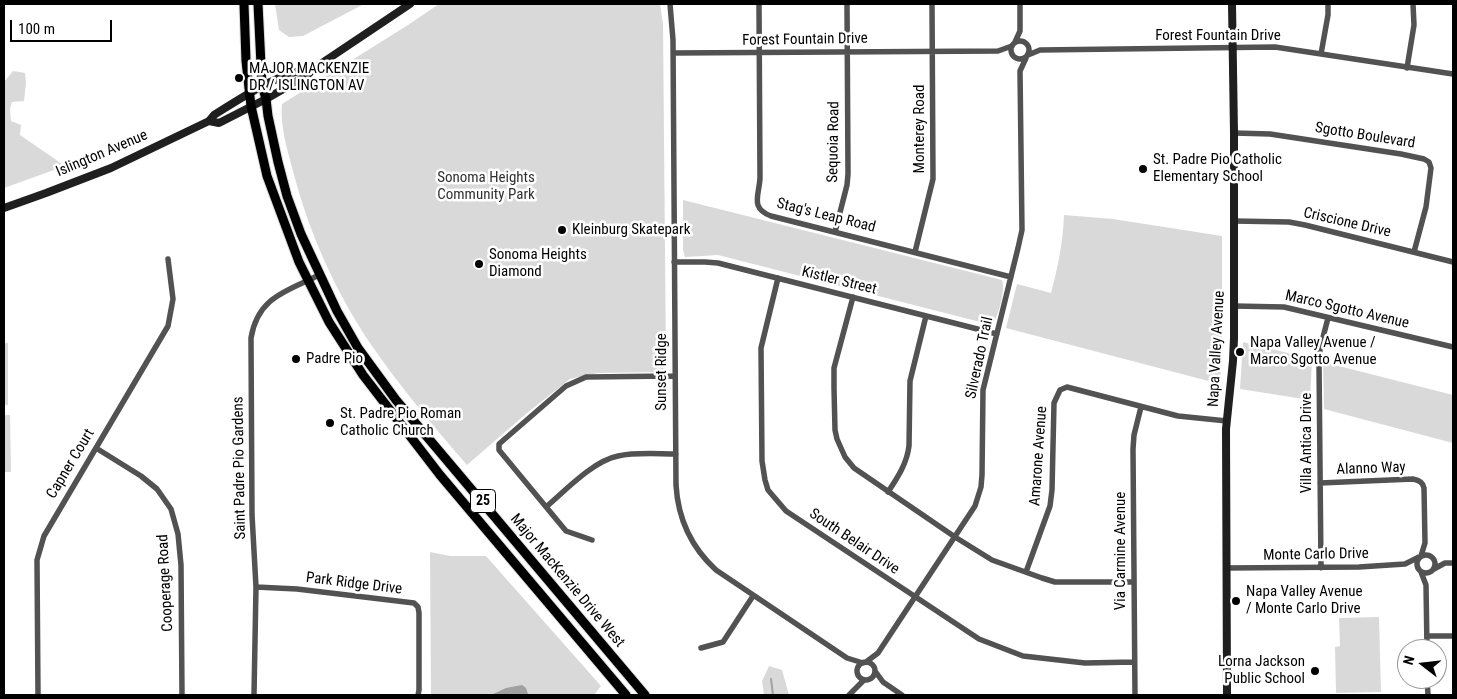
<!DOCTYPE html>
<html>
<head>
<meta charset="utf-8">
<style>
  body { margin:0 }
  #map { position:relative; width:1457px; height:699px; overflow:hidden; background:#fff; font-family:"Roboto Condensed",sans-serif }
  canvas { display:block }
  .frame { position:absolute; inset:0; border:5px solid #000; pointer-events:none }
  .north { position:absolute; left:1397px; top:639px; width:50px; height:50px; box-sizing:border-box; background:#fff; border:1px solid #999; border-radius:50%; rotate:286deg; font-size:14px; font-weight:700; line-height:20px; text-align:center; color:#000 }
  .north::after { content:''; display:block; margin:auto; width:18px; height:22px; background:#000; clip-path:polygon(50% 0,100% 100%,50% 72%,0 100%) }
  .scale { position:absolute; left:10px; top:20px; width:102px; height:22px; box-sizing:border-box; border:2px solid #000; border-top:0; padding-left:6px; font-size:15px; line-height:18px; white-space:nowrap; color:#000; -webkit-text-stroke:4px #fff; paint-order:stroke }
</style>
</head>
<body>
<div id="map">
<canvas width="1457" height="699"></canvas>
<div class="frame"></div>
<div class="north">N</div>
<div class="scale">100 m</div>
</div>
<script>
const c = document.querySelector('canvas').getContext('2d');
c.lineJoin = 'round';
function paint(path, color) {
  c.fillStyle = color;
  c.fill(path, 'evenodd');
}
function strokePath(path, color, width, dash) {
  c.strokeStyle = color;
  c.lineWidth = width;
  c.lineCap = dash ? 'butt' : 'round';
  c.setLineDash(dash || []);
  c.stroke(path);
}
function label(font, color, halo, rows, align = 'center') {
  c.font = font + ' "Roboto Condensed",sans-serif';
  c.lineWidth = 5;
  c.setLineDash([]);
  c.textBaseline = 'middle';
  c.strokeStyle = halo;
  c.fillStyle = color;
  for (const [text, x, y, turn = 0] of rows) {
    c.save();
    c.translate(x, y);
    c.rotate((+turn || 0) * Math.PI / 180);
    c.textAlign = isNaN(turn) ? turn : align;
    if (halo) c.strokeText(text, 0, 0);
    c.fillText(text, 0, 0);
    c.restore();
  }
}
const green = new Path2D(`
  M275 4H364L303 36 289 37 279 30Z
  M439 4H660L663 24 666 365 664 372 598 373 582 376 570 379 527 413 467 465C434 427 401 388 372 346 336 293 309 233 293 171 287 149 280 126 282 104L408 25Z
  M13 71 25 73 26 82 24 101 12 102 10 109 11 121 21 125 20 135 65 166 4 188V82Z
  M683 200 1002 280C1006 289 998 318 992 325L718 255 685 257 683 250Z
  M1064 215 1113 219 1222 236V349L1220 384 1006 328 1017 284 1051 293C1058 267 1063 242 1064 215Z
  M1243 342 1312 359 1310 400 1240 389Z
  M4 343H8V405H4Z
  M1323 362 1453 395V443L1324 409Z
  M4 415H10L11 472H4Z
  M430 552 450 556H486L601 686 594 695H431Z
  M1379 617 1381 692 1336 693 1335 647 1340 646 1339 618Z
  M769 666 782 670 789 695H764L762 681Z`);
const water = new Path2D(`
  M522 685 526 688 528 694 526 695H491L506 688Z`);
const stream = new Path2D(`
  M771 679 773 695`);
const street = new Path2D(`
  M670 4 673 40 676 485C678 519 692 548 716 570L847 658 863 663
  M759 4 760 178C759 196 750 208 771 216L1011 277
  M1011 50a9 9 0 1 1 18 0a9 9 0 1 1-18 0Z
  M1015 42 1020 31V4
  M673 53 998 51 1012 46
  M1321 54 1328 15V4
  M1028 55 1040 50 1275 47 1453 74
  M1407 68 1414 25 1413 4
  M1234 133 1270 134 1401 154 1424 159 1429 162 1431 168 1426 207 1414 252
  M1234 221 1289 222 1305 225 1453 262
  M835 232 847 185 848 174 847 4
  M915 252 933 179 932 4
  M674 262H705L718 263 997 334
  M778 278 761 348 762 461 765 480 768 490 786 511 979 639 1023 656 1085 663 1134 662
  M853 297 834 368V388L835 430 837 439 845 457 854 468 955 537 992 560 1042 578 1055 582H1134
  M1234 306 1284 307 1453 347
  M96 448 141 476 157 489 171 509 178 534 181 565 182 695
  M1320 483 1413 479C1419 480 1423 482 1424 488L1425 543 1421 556
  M888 492C898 477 907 463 909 446L910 381 926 316
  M546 507C566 490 593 461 618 456 636 452 657 454 676 454
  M592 540 566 531 499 450V444L566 386 586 377 675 376
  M1417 564a9 9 0 1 1 18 0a9 9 0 1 1-18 0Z
  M1226 568 1359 567 1405 564 1419 557
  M1321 568 1319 363 1320 349 1328 318
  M1434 569 1445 563H1453
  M1026 572 1050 506 1052 490 1054 403 1060 390 1067 387 1178 416 1227 421
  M1421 572 1426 585 1427 649
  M256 587 297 589 414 603 418 607 419 613V690L418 695
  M1427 636H1453
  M701 648 723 642 753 596
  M866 662 878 653 975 506 981 487 982 475 983 390 1018 248 1022 230 1020 71 1026 58
  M857 671a9 9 0 1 1 18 0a9 9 0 1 1-18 0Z
  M875 671 883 682 902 695
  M1427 679 1428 695
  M38 695 37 560 44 536 168 326 173 299 168 259
  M254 695 256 587 252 515 251 338C258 296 288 291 319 275
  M849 695 864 680
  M1135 695 1133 449 1134 435 1141 407`);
const secondary = new Path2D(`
  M209 121 219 123 266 99 306 76 316 67 410 4
  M4 208 46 193 111 168 209 121 214 115C246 95 278 73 316 67
  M1227 695 1226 429 1233 361 1234 338V133L1232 4`);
const primary = new Path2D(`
  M244 4 246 61 251 106 267 176 299 262 329 322 363 375 440 475 626 695
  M258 4 262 85 266 99 268 116 278 162 287 196 301 234 337 311 358 348 396 400 645 695`);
const markers = [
  [239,78,5,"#000"],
  [1143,169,5,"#000"],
  [562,230,5,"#000"],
  [479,264,5,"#000"],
  [1240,352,5,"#000"],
  [296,359,5,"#000"],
  [330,423,5,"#000"],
  [1236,601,5,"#000"],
  [1315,671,5,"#000"]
];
const shields = [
  [483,501,25]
];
const shieldNames = [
  ["25",483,501]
];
const streetNames = [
  ["Forest Fountain Drive",1218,36],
  ["Forest Fountain Drive",805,40,-1],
  ["Monterey Road",920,129,-90],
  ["Sgotto Boulevard",1365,136,9],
  ["Sequoia Road",834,142,-89],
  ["Islington Avenue",102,154,-23],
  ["Stag's Leap Road",826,216,14],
  ["Criscione Drive",1347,223,13],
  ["Kistler Street",839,281,14],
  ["Marco Sgotto Avenue",1347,310,13],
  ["Napa Valley Avenue",1217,349,-87],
  ["Silverado Trail",980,358,-78],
  ["Sunset Ridge",662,372,-90],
  ["Villa Antica Drive",1307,443,-90],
  ["Amarone Avenue",1039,456,-86],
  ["Capner Court",71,464,-59],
  ["Saint Padre Pio Gardens",240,468,-91],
  ["Alanno Way",1371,469,-2],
  ["South Belair Drive",854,542,34],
  ["Via Carmine Avenue",1121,551,-90],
  ["Monte Carlo Drive",1316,555,-1],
  ["Major MacKenzie Drive West",567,581,50],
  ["Cooperage Road",166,583,-93],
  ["Park Ridge Drive",354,584,7]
];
const poiNames = [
  ["MAJOR MACKENZIE",249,69],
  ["DR / ISLINGTON AV",249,86],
  ["St. Padre Pio Catholic",1153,160],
  ["Elementary School",1153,177],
  ["Kleinburg Skatepark",572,230],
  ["Sonoma Heights",489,255],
  ["Diamond",489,272],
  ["Napa Valley Avenue /",1250,343],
  ["Marco Sgotto Avenue",1250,360],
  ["Padre Pio",306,359],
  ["St. Padre Pio Roman",340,414],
  ["Catholic Church",340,431],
  ["Napa Valley Avenue",1246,592],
  ["/ Monte Carlo Drive",1246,609],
  ["Lorna Jackson",1305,662,"right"],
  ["Public School",1305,679,"right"]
];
const parkNames = [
  ["Sonoma Heights",486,178],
  ["Community Park",486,195]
];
paint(green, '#d9d9d9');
paint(water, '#a0a0a0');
strokePath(stream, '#a0a0a0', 2);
strokePath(primary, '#dbdbdb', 11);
strokePath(street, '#525252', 5.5);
strokePath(secondary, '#1f1f1f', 8);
strokePath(primary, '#000', 9);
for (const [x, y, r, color] of markers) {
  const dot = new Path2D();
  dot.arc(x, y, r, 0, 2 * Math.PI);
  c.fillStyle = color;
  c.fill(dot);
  strokePath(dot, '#fff', 2);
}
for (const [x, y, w] of shields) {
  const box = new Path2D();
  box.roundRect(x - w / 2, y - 11.5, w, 23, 4);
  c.fillStyle = '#fff';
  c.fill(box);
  strokePath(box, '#000', 1);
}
label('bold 14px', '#000', null, shieldNames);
label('15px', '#000', '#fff', streetNames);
label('15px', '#000', '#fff', poiNames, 'left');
label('15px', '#303030', '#fff', parkNames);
</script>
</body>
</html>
